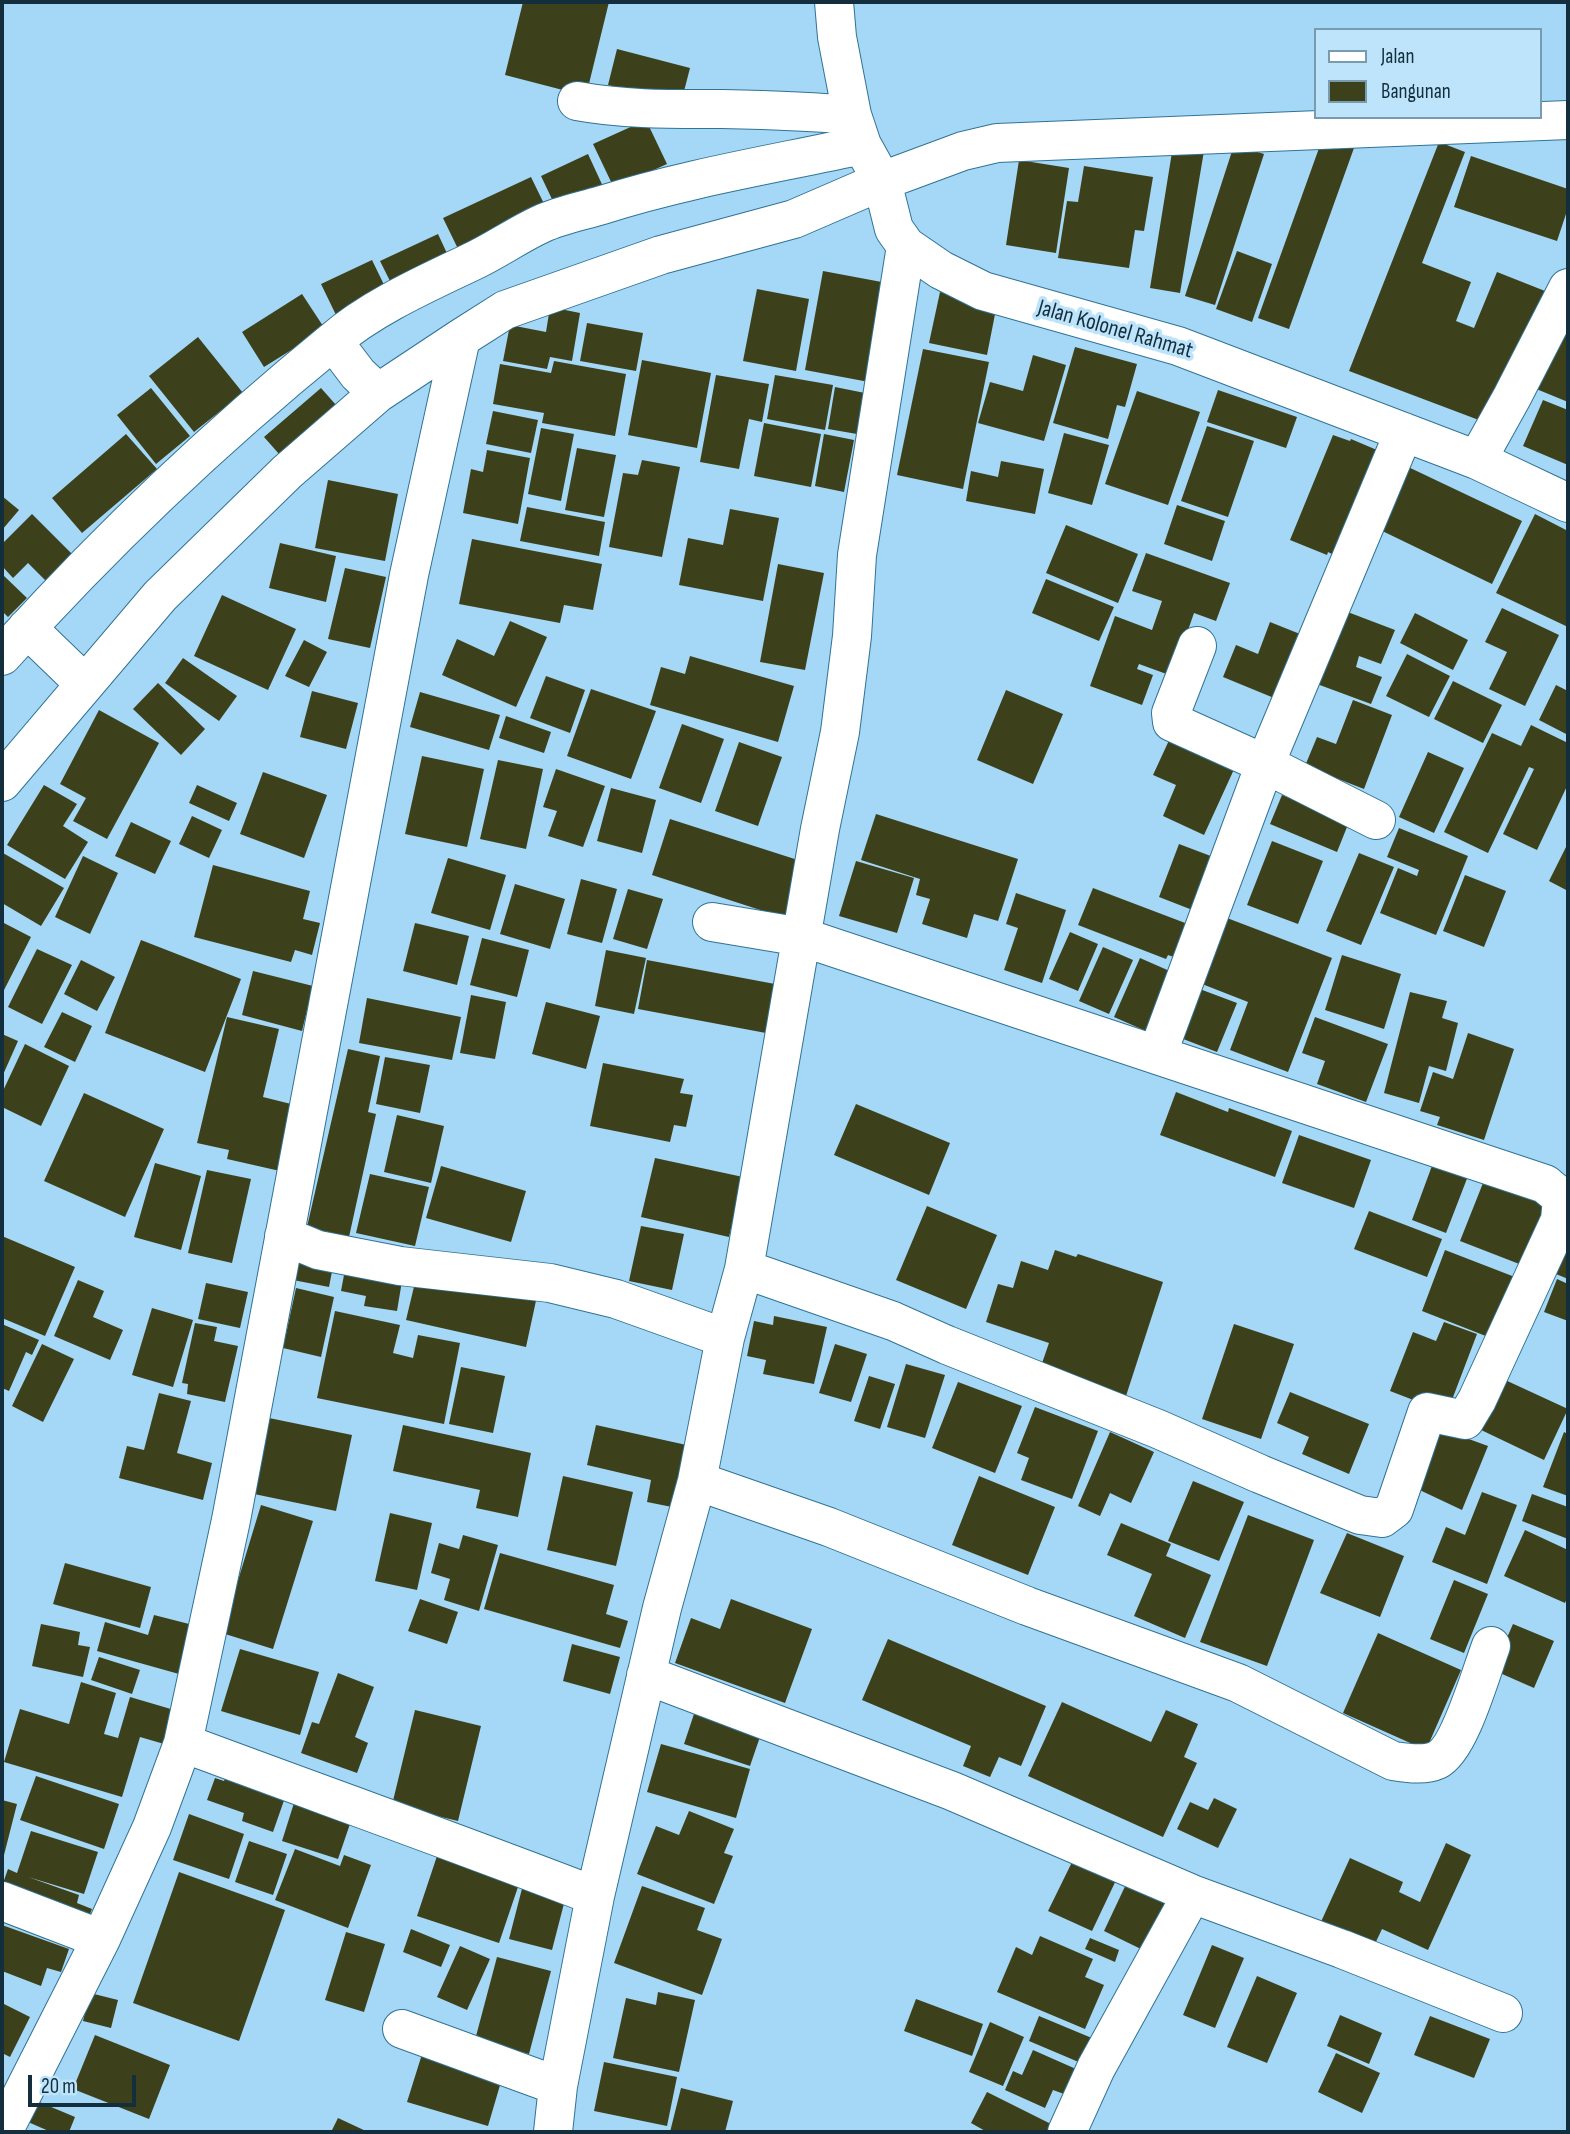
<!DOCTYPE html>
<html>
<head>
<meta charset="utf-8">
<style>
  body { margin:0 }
  #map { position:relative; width:1570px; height:2134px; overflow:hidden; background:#a5d8f6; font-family:"Sofia Sans Condensed",sans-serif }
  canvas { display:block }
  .frame { position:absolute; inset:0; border:4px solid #132e3d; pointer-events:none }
  .legend { position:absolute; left:1314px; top:28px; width:228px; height:91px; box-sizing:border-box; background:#bde4fa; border:2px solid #799bae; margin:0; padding:9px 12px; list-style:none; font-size:21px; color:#132e3d }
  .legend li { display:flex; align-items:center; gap:14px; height:35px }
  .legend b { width:35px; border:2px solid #799bae }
  .scale { position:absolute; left:28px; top:2075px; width:108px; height:32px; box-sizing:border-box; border:4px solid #132e3d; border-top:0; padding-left:9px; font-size:21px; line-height:24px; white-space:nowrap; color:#132e3d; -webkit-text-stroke:5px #bde4fa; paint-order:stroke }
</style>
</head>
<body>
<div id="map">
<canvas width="1570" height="2134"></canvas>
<div class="frame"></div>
<ul class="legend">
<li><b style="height:9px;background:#fff"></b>Jalan</li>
<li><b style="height:19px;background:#3d411b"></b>Bangunan</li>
</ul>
<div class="scale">20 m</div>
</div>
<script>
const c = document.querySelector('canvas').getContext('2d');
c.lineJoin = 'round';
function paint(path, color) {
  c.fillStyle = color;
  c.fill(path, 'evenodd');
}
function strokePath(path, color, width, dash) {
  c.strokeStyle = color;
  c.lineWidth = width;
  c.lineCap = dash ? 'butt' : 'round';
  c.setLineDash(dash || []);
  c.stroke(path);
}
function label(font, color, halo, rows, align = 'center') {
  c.font = font + ' "Sofia Sans Condensed",sans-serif';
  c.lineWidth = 7;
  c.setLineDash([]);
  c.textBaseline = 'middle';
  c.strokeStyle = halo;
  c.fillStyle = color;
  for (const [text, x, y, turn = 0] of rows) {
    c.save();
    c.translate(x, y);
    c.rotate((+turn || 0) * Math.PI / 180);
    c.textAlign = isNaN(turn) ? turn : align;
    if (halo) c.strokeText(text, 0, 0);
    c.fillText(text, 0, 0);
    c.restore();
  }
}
const building = new Path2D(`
  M523 2H609L586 96 505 75Z
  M617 49 690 68 681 103 608 85Z
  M646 120 667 164 614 188 593 144Z
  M1323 137 1354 148 1289 329 1258 318Z
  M1439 142 1465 152 1422 263 1471 282 1456 321 1474 328 1497 272 1545 291 1492 425 1349 371Z
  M1234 145 1264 154 1215 305 1185 296Z
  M1173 146 1204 151 1180 293 1150 288Z
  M588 154 606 193 559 214 541 176Z
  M1471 156 1568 189V208L1557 241 1454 207Z
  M1019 160 1069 168 1056 253 1006 245Z
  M1084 166 1153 177 1144 231 1135 230 1129 268 1058 258 1067 201 1078 202Z
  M531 177 549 214 461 255 443 218Z
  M438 234 451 262 394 289 380 261Z
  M1237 251 1272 264 1252 322 1216 309Z
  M372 260 388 293 337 317 321 284Z
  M823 271 887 283 869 382 805 370Z
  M757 289 809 299 796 371 743 361Z
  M940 292 997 304 987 355 929 343Z
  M302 294 325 329 264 367 242 332Z
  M550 307 580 313 572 361 550 357 547 369 503 361 510 325 546 332Z
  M1568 317V402L1529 386Z
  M587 323 643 333 636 371 580 361Z
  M198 337 243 393 194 432 149 376Z
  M1075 347 1137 364 1125 407 1117 405 1108 439 1053 423Z
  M923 349 989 362 963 489 897 475Z
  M1033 355 1066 365 1044 441 978 423 990 382 1023 391Z
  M642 360 711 373 697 448 628 435Z
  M554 361 626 374 615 436 542 423 544 413 493 404 500 364 551 373Z
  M716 375 769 384 762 422 749 419 739 469 700 462Z
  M775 375 833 385 825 430 767 419Z
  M835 387 865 393 857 434 828 429Z
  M151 388 190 436 156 464 117 415Z
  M321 388 344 414 287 463 264 437Z
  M1218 390 1297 417 1286 448 1207 422Z
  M1137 391 1200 412 1168 505 1105 484Z
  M1543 400 1568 410V465L1523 446Z
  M493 411 538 420 531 453 486 444Z
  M764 423 821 434 811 487 754 476Z
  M1207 426 1254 441 1228 517 1181 501Z
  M541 428 574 434 561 501 528 494Z
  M1064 433 1109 445 1092 505 1048 493Z
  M126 434 157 469 82 533 52 498Z
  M824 434 854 440 844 492 815 486Z
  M1333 435 1350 441 1351 439 1384 453 1342 559 1328 552 1327 555 1290 540Z
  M577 448 616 455 604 517 565 510Z
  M487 450 530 458 518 524 463 513 471 469 483 472Z
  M642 460 680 467 662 557 609 547 623 473 638 475Z
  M1001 461 1044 469 1035 514 966 501 971 471 998 477Z
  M1404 465 1522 521 1492 584 1374 527Z
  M328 480 398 494 385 561 315 548Z
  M2 496 19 510 2 530Z
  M1177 505 1225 521 1212 561 1164 544Z
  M527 507 605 522 599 556 520 541Z
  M730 509 779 518 763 601 679 585 688 538 723 545Z
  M32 514 74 556 47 582 28 563 13 578 2 566V544Z
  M1535 514 1568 531V627L1496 593Z
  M1066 525 1138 554 1118 603 1046 573Z
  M472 539 602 564 593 610 564 605 560 623 459 604Z
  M280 543 336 556 326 602 269 588Z
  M1146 553 1230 583 1216 621 1194 613 1172 676 1139 664 1137 669 1153 675 1142 705 1090 686 1115 616 1152 630 1162 601 1132 591Z
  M778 564 824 573 805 670 760 662Z
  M345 568 386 577 370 648 328 639Z
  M2 574 27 598 8 617 2 611Z
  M1046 579 1114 607 1099 641 1032 613Z
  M222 595 296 629 268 690 194 656Z
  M1502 608 1559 635 1525 706 1489 689 1507 652 1485 642Z
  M1345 611 1395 630 1381 664 1359 656 1356 667 1382 677 1371 704 1317 684Z
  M1415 613 1468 640 1453 670 1400 643Z
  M510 621 547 637 516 707 442 675 457 639 494 656Z
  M1270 622 1300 634 1274 698 1223 677 1236 645 1258 654Z
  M304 640 327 652 309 687 285 676Z
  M1407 654 1450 676 1429 717 1386 696Z
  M690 656 794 686 778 742 650 705 661 667 685 674Z
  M183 658 237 696 219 721 165 683Z
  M546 676 585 690 570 733 530 718Z
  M1453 681 1502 705 1483 743 1434 719Z
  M158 683 205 729 181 755 133 709Z
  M1556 685 1568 691V735L1539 720Z
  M591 689 656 711 631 779 567 756Z
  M1006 690 1063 714 1033 784 977 760Z
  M312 691 358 703 346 749 300 737Z
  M420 692 500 715 489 750 410 727Z
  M1353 700 1392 715 1364 789 1305 766 1317 737 1336 744Z
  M99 710 159 743 107 839 73 821 86 798 60 784Z
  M506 716 551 732 544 753 499 738Z
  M682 724 724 739 701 803 659 788Z
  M1531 725 1568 743V784L1537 850 1503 834 1534 769 1529 767 1488 853 1444 832 1492 733 1521 746Z
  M1171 736 1236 765 1204 835 1163 816 1176 785 1153 775Z
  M739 742 782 757 758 826 715 811Z
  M1428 752 1464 768 1434 833 1399 817Z
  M422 756 484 769 467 847 405 834Z
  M498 760 543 769 526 849 480 839Z
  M556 769 605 786 583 847 548 836 557 811 543 807Z
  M263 772 327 795 304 858 240 834Z
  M44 785 77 804 63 826 88 842 65 879 7 845Z
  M197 785 237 803 229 821 189 803Z
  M611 788 656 800 642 853 597 841Z
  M1282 795 1349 822 1337 852 1270 824Z
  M876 814 1018 859 998 921 974 914 967 938 922 924 930 899 916 895 920 879 861 860Z
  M192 816 222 830 209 858 179 844Z
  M670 819 804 862 785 918 652 875Z
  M131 822 171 841 155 874 115 856Z
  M1399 828 1468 856 1436 935 1380 913 1398 868 1417 876 1419 870 1387 857Z
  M1272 841 1323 861 1298 924 1247 905Z
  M1568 843V891L1549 881Z
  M1179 844 1216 858 1195 911 1159 897Z
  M3 853 64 888 41 926 2 903Z
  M1359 853 1394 867 1361 945 1326 931Z
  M83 856 118 873 90 934 55 917Z
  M448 858 506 875 490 930 431 913Z
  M856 861 914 878 897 933 839 916Z
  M213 865 310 891 303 919 320 923 312 955 295 950 291 962 194 937Z
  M1465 875 1506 891 1484 947 1443 931Z
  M581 879 617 889 602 943 567 934Z
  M515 884 565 899 550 949 500 934Z
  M1093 888 1201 929 1188 962 1168 955 1166 959 1078 925Z
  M628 889 663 899 647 949 613 939Z
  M1016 893 1066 910 1042 983 1004 970 1018 928 1006 924Z
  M1227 918 1332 958 1288 1072 1230 1050 1248 1002 1202 984Z
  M2 922 31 937 2 994Z
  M415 923 469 936 457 985 403 971Z
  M1070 932 1098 944 1078 991 1049 979Z
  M482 938 529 950 517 997 470 985Z
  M141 940 241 979 205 1072 105 1033Z
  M1103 947 1133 960 1109 1014 1079 1001Z
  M37 949 72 965 42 1024 8 1007Z
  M606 950 646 958 634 1014 595 1006Z
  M1342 955 1401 974 1384 1029 1325 1010Z
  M1140 958 1181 976 1155 1035 1114 1017Z
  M81 960 115 977 97 1011 64 994Z
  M647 960 791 987 782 1036 638 1009Z
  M253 971 313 986 302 1031 242 1015Z
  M1197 988 1237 1003 1217 1052 1178 1037Z
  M1410 992 1447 1001 1442 1018 1458 1023 1446 1071 1429 1066 1419 1103 1384 1093Z
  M471 995 506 1002 495 1059 460 1053Z
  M367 998 461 1017 452 1060 359 1043Z
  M546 1002 600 1016 586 1069 532 1054Z
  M62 1012 92 1026 75 1062 44 1047Z
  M227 1017 279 1029 263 1097 295 1105 280 1171 227 1159 229 1150 197 1143Z
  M1315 1017 1388 1044 1366 1102 1317 1084 1325 1061 1302 1053Z
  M1468 1033 1514 1049 1484 1140 1437 1125 1440 1117 1420 1111 1433 1072 1453 1079Z
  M2 1034 18 1041 2 1077Z
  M25 1044 69 1066 41 1126 2 1107V1093Z
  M348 1049 380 1056 368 1112 376 1114 349 1237 307 1227Z
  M385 1057 430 1065 420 1113 376 1104Z
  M603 1063 684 1079 680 1093 693 1095 686 1127 674 1125 670 1142 590 1126Z
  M1176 1092 1228 1112 1229 1108 1292 1131 1275 1177 1160 1135Z
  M84 1093 164 1129 125 1217 44 1181Z
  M856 1104 950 1143 929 1195 834 1155Z
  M397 1115 444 1126 431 1183 384 1172Z
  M1299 1135 1371 1160 1354 1208 1282 1183Z
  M655 1158 743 1177 729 1237 641 1217Z
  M155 1163 201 1176 181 1250 134 1237Z
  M1433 1163 1468 1176 1446 1233 1412 1220Z
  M441 1166 526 1191 511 1242 426 1218Z
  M207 1170 251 1179 232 1263 188 1253Z
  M370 1174 429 1187 415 1246 356 1233Z
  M1485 1178 1552 1206 1527 1267 1460 1241Z
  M927 1206 997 1235 966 1309 896 1280Z
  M1369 1211 1442 1239 1427 1277 1354 1249Z
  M641 1226 684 1234 672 1290 629 1281Z
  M2 1236 75 1267 45 1336 2 1318V1287L4 1281 2 1279Z
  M1568 1242V1279L1556 1274Z
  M1055 1250 1076 1257 1078 1254 1163 1282 1126 1396 1040 1369 1049 1343 986 1322 998 1284 1013 1288 1021 1261 1048 1270Z
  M1445 1250 1520 1279 1496 1340 1422 1311Z
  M298 1254 334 1261 329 1287 293 1280Z
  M347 1259 404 1269 397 1311 364 1306 366 1296 341 1291Z
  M418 1270 537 1296 526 1347 406 1320Z
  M1557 1279 1568 1284V1321L1544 1312Z
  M78 1280 104 1291 93 1317 123 1330 110 1360 54 1336Z
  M206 1283 248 1292 240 1328 198 1319Z
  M296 1288 334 1297 321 1357 283 1348Z
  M152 1308 193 1320 173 1387 132 1375Z
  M335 1311 400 1325 393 1353 413 1358 418 1335 460 1343 444 1424 317 1398Z
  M774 1316 827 1327 814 1384 763 1374 766 1360 747 1356 754 1321 773 1325Z
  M1444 1322 1477 1334 1447 1413 1390 1391 1413 1332 1436 1341Z
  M195 1323 217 1327 214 1341 238 1346 225 1402 187 1394 188 1384 182 1383Z
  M2 1324 39 1340 32 1355 26 1352 9 1391 2 1388Z
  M1234 1324 1294 1344 1261 1439 1202 1419Z
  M42 1344 74 1359 43 1422 12 1406Z
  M835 1344 867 1354 851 1402 819 1393Z
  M906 1364 945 1375 925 1438 887 1427Z
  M461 1367 505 1376 493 1433 449 1424Z
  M869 1376 895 1384 880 1429 854 1421Z
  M1503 1379 1568 1409 1544 1460 1479 1429Z
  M958 1382 1022 1406 995 1473 932 1448Z
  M1290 1392 1369 1424 1349 1474 1302 1454 1309 1437 1277 1423Z
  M159 1393 191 1401 177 1453 212 1463 203 1500 119 1478 127 1446 144 1450Z
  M1035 1407 1098 1431 1072 1499 1021 1480 1029 1458 1017 1453Z
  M269 1418 352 1435 336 1511 254 1494Z
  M1436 1419 1466 1438 1488 1446 1462 1510 1409 1485Z
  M403 1425 531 1453 518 1517 476 1508 480 1490 393 1471Z
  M596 1425 691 1446 677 1508 647 1502 651 1480 587 1465Z
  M1110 1432 1154 1452 1131 1503 1110 1493 1100 1516 1078 1506Z
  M1564 1432 1568 1434V1496L1543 1487Z
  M563 1476 633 1492 616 1566 547 1550Z
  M979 1476 1055 1507 1028 1575 952 1545Z
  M1193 1481 1244 1502 1219 1561 1168 1541Z
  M1482 1492 1517 1505 1487 1584 1432 1562 1446 1527 1465 1535Z
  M1532 1494 1568 1507V1539L1522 1521Z
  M261 1505 313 1521 273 1649 222 1633Z
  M390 1513 432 1523 417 1590 375 1581Z
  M1248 1515 1314 1540 1267 1666 1200 1642Z
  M1121 1523 1171 1544 1166 1556 1211 1575 1185 1638 1134 1616 1152 1574 1107 1555Z
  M1525 1530 1568 1550V1596L1565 1603 1504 1576Z
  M1347 1533 1404 1556 1380 1617 1320 1593Z
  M463 1535 498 1545 479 1611 444 1600 450 1579 431 1573 439 1543 459 1549Z
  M500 1553 614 1585 606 1614 628 1621 620 1648 484 1609Z
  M65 1563 151 1587 140 1628 53 1604Z
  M1454 1580 1488 1594 1464 1653 1430 1639Z
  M420 1599 458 1612 447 1644 408 1631Z
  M731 1599 812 1629 785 1703 675 1663 691 1618 720 1629Z
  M154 1615 193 1625 179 1674 97 1651 105 1622 148 1635Z
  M41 1624 80 1632 78 1645 90 1647 83 1677 32 1666Z
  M1513 1624 1554 1641 1534 1688 1493 1670Z
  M1378 1633 1461 1670 1426 1750 1343 1713Z
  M888 1639 1046 1706 1021 1766 999 1757 990 1777 963 1766 971 1746 862 1700Z
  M572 1644 620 1657 610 1694 563 1681Z
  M240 1649 319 1672 300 1735 221 1711Z
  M99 1657 140 1670 132 1694 91 1680Z
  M338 1673 374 1687 355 1737 368 1743 357 1773 301 1753 312 1722 319 1724Z
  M81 1682 116 1693 104 1734 118 1738 130 1697 181 1712 171 1746 140 1737 122 1797 4 1762 20 1709 69 1724Z
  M1062 1702 1151 1742 1166 1710 1198 1724 1184 1757 1197 1763 1163 1837 1028 1776Z
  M696 1708 762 1731 750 1766 684 1744Z
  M415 1710 481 1726 458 1821 392 1805Z
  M661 1744 750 1769 736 1818 647 1792Z
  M230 1765 289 1786 273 1832 242 1821 244 1813 207 1800 215 1778 224 1781Z
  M36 1776 119 1804 104 1849 20 1820Z
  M1214 1798 1237 1809 1218 1848 1177 1829 1190 1802 1208 1810Z
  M2 1800 17 1804 3 1859 2 1858Z
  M294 1803 351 1821 338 1859 282 1841Z
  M689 1811 734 1829 724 1853 733 1856 714 1904 637 1874 656 1826 679 1835Z
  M189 1814 244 1834 229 1879 173 1860Z
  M31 1831 98 1852 84 1894 28 1877 79 1895 77 1903 92 1909 84 1929 2 1886 8 1869 17 1873Z
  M249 1841 287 1854 273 1895 235 1882Z
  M1446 1843 1471 1855 1428 1950 1382 1929 1373 1948 1320 1924 1350 1858 1403 1882 1399 1892 1420 1902Z
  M295 1849 340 1866 344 1855 371 1865 348 1928 275 1900Z
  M437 1856 519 1884 499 1943 417 1916Z
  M1075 1856 1118 1876 1092 1931 1048 1911Z
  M179 1872 285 1910 239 2041 133 2003Z
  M525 1877 568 1888 552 1950 509 1939Z
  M1129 1878 1170 1898 1145 1951 1104 1931Z
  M642 1886 705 1908 697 1930 722 1939 702 1995 614 1963Z
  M2 1925 69 1949 61 1972 47 1968 41 1986 2 1971Z
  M411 1929 450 1945 441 1967 403 1952Z
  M346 1932 385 1944 364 2012 325 2000Z
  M1040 1936 1093 1959 1085 1977 1104 1985 1085 2029 997 1992 1016 1947 1032 1955Z
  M1090 1938 1119 1950 1115 1962 1085 1949Z
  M1212 1945 1244 1958 1215 2028 1183 2015Z
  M460 1946 490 1959 467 2010 437 1997Z
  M497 1957 551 1971 529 2054 475 2040Z
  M1257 1976 1297 1993 1267 2063 1227 2047Z
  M658 1992 695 2000 679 2072 613 2058 626 1998 656 2005Z
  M90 1993 118 2000 111 2028 83 2021Z
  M916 1999 983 2024 972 2056 904 2031Z
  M2 2003 30 2017 10 2057 2 2053Z
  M1340 2015 1382 2033 1369 2064 1327 2046Z
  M1039 2016 1099 2041 1088 2066 1029 2041Z
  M1430 2016 1490 2039 1474 2078 1414 2055Z
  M990 2022 1024 2037 1003 2086 969 2072Z
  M95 2035 170 2065 149 2119 73 2089Z
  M1033 2050 1076 2069 1064 2094 1053 2090 1045 2108 1005 2090 1013 2071 1022 2075Z
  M423 2051 503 2075 488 2126 407 2102Z
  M1336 2053 1380 2073 1362 2113 1318 2092Z
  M604 2062 677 2077 667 2126 594 2111Z
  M681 2088 733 2101 725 2132H670Z
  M987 2092 1053 2125 1049 2132H987L971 2123Z
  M37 2101 75 2117 69 2132H51L28 2122Z
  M338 2118 368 2132H331Z`);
const street = new Path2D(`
  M834 2 837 37 852 115 862 145 882 181 894 229 906 246 941 270 983 291 1178 346 1477 460 1568 503
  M577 101C626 110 674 109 722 109 766 110 808 111 852 115
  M333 341C371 308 425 284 471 262 495 251 517 235 541 224 560 215 582 211 602 205 687 178 775 164 862 145
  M1477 460 1512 397 1568 288
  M27 628 85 684
  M1197 646 1171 713 1172 722 1265 764 1376 820
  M2 656C104 542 214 438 333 341L358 374 378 393
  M2 782 160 596 287 472 378 393 461 338 505 310 661 255 794 219 882 181 963 151 997 143 1568 120
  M712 922 802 937 1545 1184 1562 1198 1560 1220 1477 1400 1465 1420 1427 1412 1394 1509 1382 1518 1360 1515 1260 1474 1158 1429 947 1345 893 1321 744 1269
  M1157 1055 1265 764 1404 432
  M284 1236 318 1250 400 1266 550 1283 616 1299 725 1338
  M697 1481 829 1527 1027 1606 1238 1683 1393 1761C1407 1763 1424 1766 1437 1760 1460 1749 1481 1672 1491 1646
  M646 1675 952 1791 1192 1894 1342 1949 1503 2013
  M183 1743C320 1794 458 1843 595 1896
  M2 1901 101 1939
  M402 2029 558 2086
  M3 2132 101 1939 152 1827 183 1743 231 1520 409 575 461 338
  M553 2132 558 2086 595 1896 662 1608 697 1481 725 1338 744 1269 820 829 840 732 852 636 857 555 906 246
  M1067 2132 1096 2068 1192 1894`);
const streetNames = [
  ["Jalan Kolonel Rahmat",1115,330,16]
];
paint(building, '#3d411b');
strokePath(street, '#317395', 40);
strokePath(street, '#fff', 38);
label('23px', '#132e3d', '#bde4fa', streetNames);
</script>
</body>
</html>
